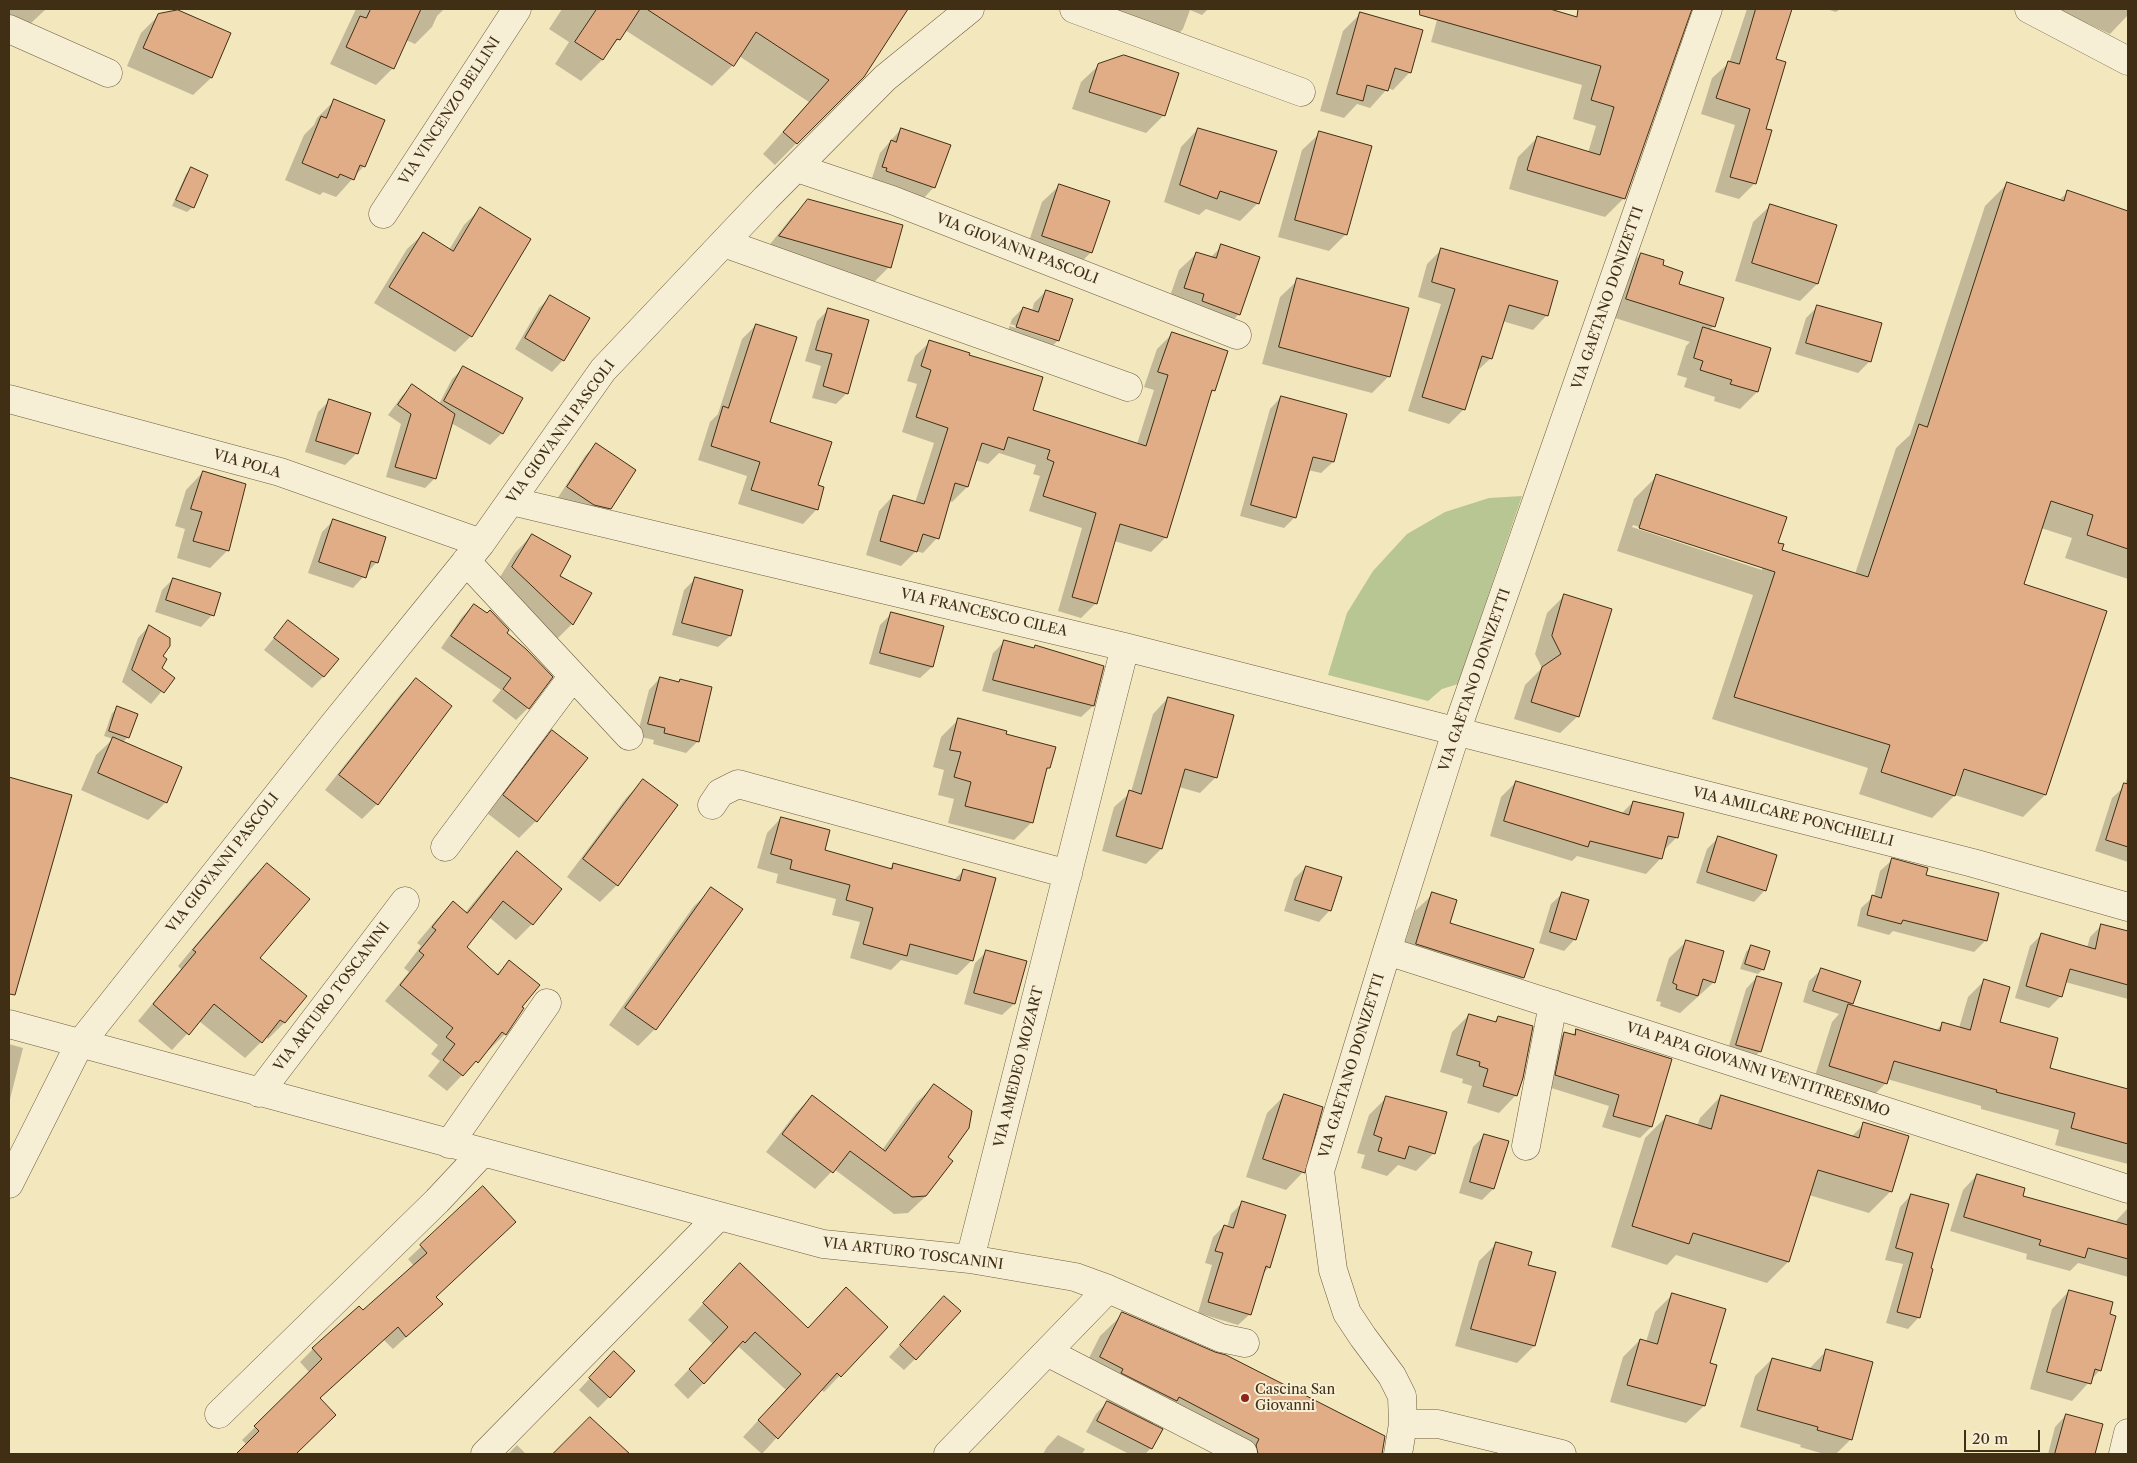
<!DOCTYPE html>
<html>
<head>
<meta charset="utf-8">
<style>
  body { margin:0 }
  #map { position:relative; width:2137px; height:1463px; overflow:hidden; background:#f3e7be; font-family:"Libre Caslon Text",serif }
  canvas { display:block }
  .frame { position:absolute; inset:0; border:10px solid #402e15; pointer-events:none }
  .scale { position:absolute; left:1964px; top:1430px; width:76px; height:22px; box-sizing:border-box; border:2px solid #402e15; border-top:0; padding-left:6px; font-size:15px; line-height:18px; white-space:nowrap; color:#402e15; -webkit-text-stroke:4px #f7efd5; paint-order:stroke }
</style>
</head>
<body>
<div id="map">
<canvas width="2137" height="1463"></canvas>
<div class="frame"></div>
<div class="scale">20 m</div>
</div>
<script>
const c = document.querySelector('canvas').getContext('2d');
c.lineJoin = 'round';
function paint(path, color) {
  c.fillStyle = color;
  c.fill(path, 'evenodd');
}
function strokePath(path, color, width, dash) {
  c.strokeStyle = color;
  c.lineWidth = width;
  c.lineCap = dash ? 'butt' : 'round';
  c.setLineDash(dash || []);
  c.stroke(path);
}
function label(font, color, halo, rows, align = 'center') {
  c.font = font + ' "Libre Caslon Text",serif';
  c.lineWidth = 4;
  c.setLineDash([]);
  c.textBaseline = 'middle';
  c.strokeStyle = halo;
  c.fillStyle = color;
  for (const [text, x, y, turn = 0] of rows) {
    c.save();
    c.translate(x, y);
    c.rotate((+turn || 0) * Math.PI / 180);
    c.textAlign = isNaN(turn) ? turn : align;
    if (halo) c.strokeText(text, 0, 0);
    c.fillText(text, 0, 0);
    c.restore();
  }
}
const green = new Path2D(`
  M1522 496 1458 684 1442 689 1428 701 1328 675 1347 613 1373 571 1407 534 1445 512 1489 498Z`);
const shadow = new Path2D(`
  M9 9H46L29 25 9 15Z
  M356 9H444L437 16 432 27 415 44 406 40 393 68 376 85 330 64Z
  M562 9H907L863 76 775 165 763 154 809 102 739 56 733 65 712 86 625 30 602 60 581 81 555 64 569 42 549 29Z
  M1077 9H1208L1202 15 1190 10 1183 29 1172 40Z
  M1440 9H1546L1580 19 1583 9H1690L1624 198 1605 217 1509 189 1518 157 1537 138 1588 153 1596 126 1573 119 1582 85 1431 42Z
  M1747 9H1790L1774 59 1755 183 1739 199 1715 192 1735 125 1701 114 1712 78 1729 63Z
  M1826 9H1840L1836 12Z
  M2056 9H2128V15L2110 34Z
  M1360 14 1410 72 1393 90 1388 88 1370 108 1357 104 1344 118 1320 111 1343 31Z
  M159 15 229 34 211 78 193 95 127 66 141 33Z
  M1099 65 1164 115 1146 133 1072 109 1081 82Z
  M334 101 364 166 336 197 323 192 320 195 285 180 304 135 314 125 317 118Z
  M901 129 934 187 923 199 875 182 876 180 872 178 880 153Z
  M1198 129 1258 203 1240 221 1206 209 1199 215 1164 202 1181 147Z
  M1320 133 1346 234 1329 251 1278 237 1302 150Z
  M191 169 193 207 187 212 172 206 186 174Z
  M2008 183 2059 200 2068 192 2128 212V579L2065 558 2072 538 2041 528 2023 584 2105 611 2045 795 2023 817 1955 795 1932 818 1859 794 1868 768 1712 719 1753 595 1617 551 1634 499 1657 476 1777 543 1781 550 1855 574 1896 448 1910 435 1985 206ZM1633 525 1762 567V570L1632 527Z
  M1060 185 1091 252 1074 270 1025 253 1042 202Z
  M809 201 889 267 872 284 763 253 791 218Z
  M1771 205 1817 284 1800 301 1735 281 1753 222Z
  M480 209 529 240 471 336 455 352 374 303 407 249 423 234 449 250 464 225Z
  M1222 246 1239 314 1222 331 1167 305 1179 270 1197 253 1210 258Z
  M1442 249 1547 315 1533 330 1502 321 1491 358 1476 372 1464 409 1449 424 1408 411 1441 304 1418 297 1427 264Z
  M1641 254 1661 266 1713 326 1709 331 1757 392 1740 409 1714 401 1715 397 1684 387 1687 378 1677 375 1686 346 1690 342 1609 316 1624 271Z
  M1298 280 1389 376 1372 393 1262 364 1280 297Z
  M1046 291 1058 340 1047 352 1005 339 1012 319 1023 308 1032 311 1034 303ZM1010 324 1053 338V340L1010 326Z
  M550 297 563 360 552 372 515 349 539 308Z
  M1818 306 1870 361 1858 373 1795 354 1806 318Z
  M828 310 847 393 836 404 812 398 821 366 805 361 817 321Z
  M756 325 768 422 817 486 823 487 816 510 803 524 738 504 747 476 698 460 710 422 718 414 742 339Z
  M1172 334 1214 390 1209 395 1166 537 1151 552 1114 541 1096 603 1081 618 1058 611 1082 528 1029 511 1040 476 1033 474 1036 465 999 453 988 464 975 460 967 487 952 502 949 501 937 538 923 553 916 551 901 566 866 555 879 511 893 496 915 503 934 443 902 432 917 384 907 381 915 356 930 342 967 356 1032 411 1137 444 1154 390 1144 387 1157 349Z
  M464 367 521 399 502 433 490 445 451 423 435 478 425 488 386 477 401 424 388 415 402 396 412 386 439 404 452 379Z
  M1281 397 1333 462 1321 473 1308 470 1295 517 1284 528 1240 516 1270 409Z
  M329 401 369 413 356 454 345 465 305 452 318 412Z
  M596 444 610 508 598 520 557 499 585 456Z
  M203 472 228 550 210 568 177 558 185 529 175 526 186 490Z
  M333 521 377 562 353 588 308 573 322 532Z
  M532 535 572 624 555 641 495 585 515 553Z
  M173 579 212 615 201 627 155 612 162 590Z
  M695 579 730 636 718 647 672 635 684 590Z
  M1564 596 1578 716 1560 733 1514 719 1525 685 1542 668 1535 654 1547 613Z
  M474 605 551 677 528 708 516 720 492 701 501 690 441 648 462 617Z
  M891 614 942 627 932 667 920 678 869 664 880 625Z
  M288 621 324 676 312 688 264 650Z
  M149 626 161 657 160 668 173 678 151 704 122 682 138 638Z
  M1005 641 1033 649 1035 647 1103 667 1093 706 1081 717 982 691 993 653Z
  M660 678 678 683 680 680 698 741 686 753 653 744 654 740 637 736 649 690Z
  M416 679 377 804 362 819 325 790 401 694Z
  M1168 698 1216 777 1200 793 1179 787 1161 849 1146 864 1102 851 1114 807 1131 792 1153 714Z
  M118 708 128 737 123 742 166 802 148 820 81 790 96 755 113 739 104 736 112 713Z
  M958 720 1004 735 1049 767 1045 772 1031 823 1014 840 948 823 954 799 938 795 944 770 933 767 941 737Z
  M552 731 536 821 519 838 487 813 535 749Z
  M2128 774V862L2095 851 2112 798 2125 786Z
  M9 779 70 796 18 980 9 989Z
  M643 781 617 885 600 902 567 877 626 798Z
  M1516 782 1621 814 1633 802 1677 837 1663 851 1661 858 1646 874 1577 856 1572 861 1490 836 1501 797Z
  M781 818 823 851 889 869 894 864 953 881 964 870 972 960 957 975 901 960 891 970 850 958 860 922 832 915 836 899 776 883 778 874 757 868 767 833Z
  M1718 838 1765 890 1754 902 1696 883 1707 849Z
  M517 853 560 889 532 924 516 940 489 917 465 947 496 975 509 962 521 1007 523 1009 505 1034 489 1050 487 1049 447 1091 428 1076 440 1061 431 1054 438 1045 385 1001 409 972 404 968 421 946 417 943 437 919 453 903 465 913 501 869Z
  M1892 860 1925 876 1986 940 1974 952 1893 931 1889 935 1857 926 1861 908 1874 896 1880 871Z
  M267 864 258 958 306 996 284 1023 268 1039 266 1037 245 1058 199 1021 172 1050 138 1021 181 969 178 966 250 880Z
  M1306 867 1330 910 1319 922 1284 911 1294 879Z
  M712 889 655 1029 638 1046 609 1025 694 906Z
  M1563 893 1575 939 1564 951 1539 943 1551 904Z
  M1433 894 1449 923 1523 978 1506 995 1399 961 1415 911Z
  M2102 925 2128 933V999L2065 982 2061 996 2049 1008 2015 998 2030 946 2042 934 2087 948 2090 937Z
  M1687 941 1714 982 1680 1013 1660 1006 1661 1002 1656 1001 1669 958Z
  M1751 946 1763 969 1758 974 1740 969 1746 952Z
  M987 951 1014 1004 1002 1015 964 1004 975 963Z
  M1821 970 1852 1003 1850 1006 1935 1031 1943 1024 1959 1028 1968 997 1984 981 1999 1023 2048 1069 2128 1091V1164L2055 1145 2059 1130 1981 1109V1106L1887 1079 1886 1083 1869 1100 1813 1082 1832 1022 1839 1014 1803 1002 1809 981Z
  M1757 977 1760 1051 1749 1063 1726 1056 1746 989Z
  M1469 1015 1494 1022 1498 1018 1516 1095 1499 1113 1467 1103 1472 1086 1462 1083 1463 1079 1440 1072 1452 1032Z
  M1577 1030 1670 1060 1651 1127 1640 1138 1602 1127 1609 1106 1545 1086 1553 1045 1564 1033 1572 1035Z
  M9 1044 23 1048 9 1103Z
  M935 1085 946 1157 926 1196 908 1213 894 1214 834 1169 815 1189 766 1152 795 1114 812 1096 882 1150 917 1102Z
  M1284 1096 1303 1172 1286 1190 1246 1177 1267 1113Z
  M1721 1096 1851 1137 1864 1124 1891 1191 1869 1213 1809 1195 1788 1262 1767 1283 1676 1255 1667 1265 1611 1247 1645 1138 1667 1116 1697 1126 1700 1118Z
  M1386 1098 1434 1153 1416 1171 1398 1165 1387 1176 1361 1168 1365 1155 1357 1153 1369 1115Z
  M1485 1135 1493 1189 1482 1200 1459 1193 1473 1147Z
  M1977 1175 2022 1197 2115 1222 2128 1208V1277L2078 1263 2070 1271 2026 1259 2027 1254 1950 1231 1963 1190Z
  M483 1188 435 1297 428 1317 393 1349 384 1340 319 1399 334 1415 294 1454H237L247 1445 242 1440 310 1373 300 1362 313 1349 363 1312 414 1266 408 1259Z
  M1911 1195 1929 1269 1919 1317 1908 1329 1886 1323 1903 1264 1885 1260 1900 1207Z
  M1242 1203 1269 1267 1262 1275 1250 1314 1238 1325 1198 1313 1212 1265 1205 1263 1213 1237 1224 1226 1227 1227 1231 1214Z
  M1496 1244 1527 1266 1534 1346 1517 1363 1455 1346 1479 1261Z
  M724 1281 808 1329 886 1327 824 1392 820 1389 762 1454 743 1437 786 1390 739 1347 688 1399 674 1385 713 1344 688 1320Z
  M2069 1291 2100 1370 2072 1401 2030 1389 2052 1309Z
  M1672 1295 1709 1364 1704 1406 1686 1423 1610 1402 1623 1357 1640 1340 1646 1342 1655 1312Z
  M933 1309 915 1359 904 1370 889 1357Z
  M1123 1314 1381 1453V1454H1223L1156 1420 1152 1425 1151 1448 1145 1454H1129L1086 1432 1096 1414 1109 1400 1100 1396 1102 1392 1078 1380 1100 1336Z
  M1827 1350 1851 1439 1836 1454H1824L1800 1447 1801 1445 1740 1427 1755 1376 1772 1359 1809 1369Z
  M603 1364 609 1397 598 1408 579 1390Z
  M2066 1415 2101 1425 2093 1454H2048L2055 1427Z
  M590 1419 618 1445 610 1454H554Z
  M1058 1435 1085 1449 1082 1454H1043L1047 1447Z
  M517 1445 526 1454H508Z`);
const building = new Path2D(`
  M371 9H421L394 69 346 47 360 16 366 18Z
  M597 9H640L620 40 617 39 603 60 575 42Z
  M647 9H908L864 77 797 144 783 132 829 80 756 32 734 66Z
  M1420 9H1550L1577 17 1578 9H1692L1625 199 1527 170 1537 136 1600 155 1614 107 1591 100 1601 66 1420 15Z
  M1756 9H1792L1776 59 1786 62 1766 129 1772 130 1756 184 1730 177 1750 109 1716 98 1728 61 1739 64Z
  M178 10 231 33 212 78 143 48 158 14Z
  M1360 12 1423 30 1411 73 1395 68 1388 91 1367 85 1363 101 1337 94Z
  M1124 55 1179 73 1165 116 1089 92 1098 64Z
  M334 99 385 120 365 167 360 165 354 180 340 174 338 178 302 163 321 116 326 118Z
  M901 128 951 145 935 188 886 171 887 168 882 167 891 140 896 142Z
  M1198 128 1277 151 1259 204 1220 191 1217 199 1180 185Z
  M1319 131 1372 146 1347 235 1295 220Z
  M191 167 208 175 194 208 176 200Z
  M2007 182 2064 201 2067 190 2128 211V549L2087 535 2093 515 2051 501 2024 584 2107 611 2046 795 1964 769 1955 796 1881 772 1890 745 1734 697 1775 572 1639 528 1656 474 1787 517 1778 543 1784 544 1782 550 1868 577 1919 424 1927 427Z
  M1059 184 1110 201 1092 253 1042 236Z
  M808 199 903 225 891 268 779 236Z
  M1770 204 1837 225 1818 284 1752 263Z
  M480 207 531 239 472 337 389 287 423 232 453 251Z
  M1221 244 1260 257 1240 315 1202 301 1204 294 1184 288 1196 252 1216 258Z
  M1441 248 1558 281 1548 316 1509 305 1492 359 1482 356 1465 410 1422 397 1455 289 1432 282Z
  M1641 253 1664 260 1663 265 1683 272 1679 284 1724 298 1715 327 1626 299Z
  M1297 278 1409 308 1390 377 1279 347Z
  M1046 290 1073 299 1059 341 1016 327 1023 307 1038 312Z
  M550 295 590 318 564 361 525 338Z
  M1817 305 1882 323 1871 362 1806 343Z
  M828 308 869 320 848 394 823 386 832 354 816 350Z
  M756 324 797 337 770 422 832 442 818 485 824 487 818 510 751 490 760 462 711 446 723 406 728 408Z
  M1703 327 1771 348 1758 392 1730 384 1732 380 1700 370 1703 361 1694 358Z
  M1172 332 1228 351 1215 391 1212 390 1167 538 1120 524 1097 604 1072 597 1096 513 1043 496 1054 462 1047 459 1050 450 1008 437 1004 450 982 443 968 487 955 483 939 539 923 534 917 552 880 541 893 495 924 504 948 428 916 417 931 370 921 366 929 340 970 353 969 355 1043 377 1033 410 1146 446 1168 375 1158 372Z
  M463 366 523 398 503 434 444 401Z
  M412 384 455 414 436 479 395 467 411 414 398 405Z
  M1281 396 1347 414 1334 462 1313 457 1296 518 1251 505Z
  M329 399 371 413 358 454 316 441Z
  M596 443 636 470 611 509 594 505 567 487Z
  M203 471 246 484 229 551 193 541 202 512 191 509Z
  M333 519 386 537 378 563 371 561 366 578 319 562Z
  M532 534 571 556 560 576 592 593 573 625 512 567Z
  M695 577 743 590 731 636 682 623Z
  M173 578 221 593 214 616 166 600Z
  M1564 594 1612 609 1579 717 1531 702 1542 667 1561 654 1552 636Z
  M474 604 487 613 490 610 509 630 507 633 526 649 553 677 529 709 503 689 511 678 451 636Z
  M891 612 944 626 933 667 880 653Z
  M288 620 339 659 324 677 274 638Z
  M149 625 170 638V646L163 656 167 659 162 668 175 678 164 693 132 670Z
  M1004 640 1034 648 1035 645 1104 666 1094 706 993 680Z
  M660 677 679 682 680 679 712 687 699 742 664 733 665 728 648 724Z
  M416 678 452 706 378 805 339 775Z
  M1168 697 1234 715 1217 778 1185 769 1162 849 1116 836 1129 790 1141 794Z
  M117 706 138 714 129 738 109 731Z
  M958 718 1007 731 1006 734 1056 747 1050 768H1047L1033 823 965 806 971 782 954 777 961 752 950 750Z
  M552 730 588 758 537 822 503 795Z
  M113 737 182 767 167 803 98 773Z
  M9 777 72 795 15 995 9 994Z
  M643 779 678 805 618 886 583 859Z
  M1516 781 1629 815 1633 801 1684 813 1678 838 1668 836 1662 859 1590 841 1588 847 1504 821Z
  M2124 783 2128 784V847L2106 840Z
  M781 817 830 830 825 850 892 869 893 863 960 881 963 869 996 878 973 961 910 944 907 956 863 944 873 908 846 900 850 885 790 869 792 860 771 854Z
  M1718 836 1777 855 1766 891 1707 872Z
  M517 851 562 889 533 925 503 901 467 947 498 975 509 960 540 985 522 1007 524 1008 506 1035 502 1032 478 1063 476 1061 463 1076 443 1060 455 1044 446 1037 453 1028 400 985 424 955 419 951 436 930 432 927 453 901 467 913Z
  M1892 858 1928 868 1926 875 1999 893 1987 941 1903 920 1901 924 1867 915 1872 895 1881 898Z
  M267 863 310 899 260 958 307 996 285 1023 280 1020 262 1043 214 1004 189 1035 153 1004 196 952 193 950Z
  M1306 866 1342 877 1331 911 1295 900Z
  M711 887 743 909 656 1030 625 1008Z
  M1432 892 1457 900 1450 923 1534 949 1524 978 1416 944Z
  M1562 892 1589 900 1576 940 1550 932Z
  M2101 924 2128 931V985L2070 969 2062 997 2026 986 2041 933 2095 949Z
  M1686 940 1724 951 1715 983 1703 979 1698 996 1676 989 1677 985 1673 983Z
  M1751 945 1770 951 1764 970 1745 964Z
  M986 950 1027 961 1015 1004 974 993Z
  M1821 968 1861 981 1853 1004 1813 991Z
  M1757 976 1782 983 1761 1052 1736 1045Z
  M1984 979 2010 987 2000 1022 2058 1038 2050 1068 2128 1089V1144L2071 1128 2075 1113 1996 1092 1997 1090 1894 1061 1887 1084 1829 1066 1848 1004 1940 1031 1942 1022 1970 1030Z
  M1469 1014 1496 1022 1498 1016 1533 1026 1523 1078 1517 1096 1483 1086 1488 1069 1479 1066 1480 1062 1457 1055Z
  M1576 1029 1672 1059 1652 1127 1613 1116 1619 1095 1555 1075 1564 1032 1575 1035Z
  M934 1084 972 1111 969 1128 948 1157 953 1161 926 1196 912 1197 850 1151 833 1173 782 1134 812 1095 885 1151Z
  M1284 1094 1323 1107 1305 1173 1263 1159Z
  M1721 1095 1859 1138 1863 1122 1909 1136 1892 1192 1818 1170 1789 1262 1693 1233 1689 1244 1632 1226 1666 1115 1711 1129Z
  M1386 1096 1447 1112 1435 1154 1409 1146 1405 1159 1378 1151 1382 1138 1374 1135Z
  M1484 1134 1509 1141 1494 1189 1470 1182Z
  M1977 1174 2025 1188 2023 1196 2128 1225V1259L2088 1248 2085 1258 2039 1245 2041 1240 1964 1217Z
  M483 1186 516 1222 436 1297 443 1304 406 1337 398 1327 320 1398 336 1415 296 1454H236L259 1431 254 1426 322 1359 312 1348 359 1306 363 1310 427 1253 420 1245Z
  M1911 1194 1949 1204 1931 1268 1933 1269 1920 1318 1897 1312 1913 1253 1896 1248Z
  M1242 1201 1286 1215 1270 1268 1266 1266 1251 1315 1208 1302 1223 1253 1215 1251 1224 1225 1233 1228Z
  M1496 1242 1532 1252 1528 1265 1556 1272 1535 1346 1471 1329Z
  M740 1263 808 1328 846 1287 888 1327 841 1377 837 1373 778 1439 758 1420 801 1374 755 1332 745 1343 743 1341 704 1384 689 1369 728 1327 703 1303Z
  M2069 1290 2113 1302 2110 1314 2116 1316 2101 1371 2095 1369 2091 1384 2047 1372Z
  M1672 1293 1726 1309 1710 1363 1717 1365 1705 1406 1627 1385 1640 1339 1657 1344Z
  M944 1296 961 1311 916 1360 900 1345Z
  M1122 1312 1215 1352 1226 1355 1385 1436 1382 1454H1258L1256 1445 1259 1439 1179 1397 1177 1401 1121 1373 1123 1369 1100 1357Z
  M1826 1349 1873 1362 1852 1440 1817 1430 1818 1427 1757 1410 1772 1358 1820 1371Z
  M614 1351 635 1371 610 1398 589 1378Z
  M1107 1401 1163 1429 1152 1449 1097 1421Z
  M2066 1414 2103 1424 2095 1454H2055Z
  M590 1417 630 1454H553Z`);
const minor = new Path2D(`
  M1074 9 1301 92
  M2029 9 2128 61
  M9 29 108 73
  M797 168 892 200 1237 335
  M383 214 517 9
  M724 243 1128 387
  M9 399 280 472 481 543
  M511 501 1125 647 1973 863 2128 907
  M466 561 629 736
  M712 805 720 793 738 784 1068 874
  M445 847 573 676
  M1387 951 2128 1189
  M9 1024 823 1244 970 1259 1075 1277 1108 1289 1221 1338 1245 1343
  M259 1093 405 901
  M449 1144 547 1003
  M1526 1146 1553 1004
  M9 1184 79 1045 330 729 481 543 603 370 766 198 885 78 970 9
  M970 1259 1125 647
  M1047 1352 1243 1453
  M219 1414 437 1201 482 1153
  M1403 1424H1438L1562 1454
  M485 1454 719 1216
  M948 1454 1108 1289
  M1398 1454 1403 1424 1402 1396 1392 1376 1363 1337 1347 1313 1333 1270 1320 1171 1387 951 1456 732 1708 9
  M2123 1454 2128 1433`);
const markers = [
  [1245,1398,5,"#8f2418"]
];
const streetNames = [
  ["VIA VINCENZO BELLINI",450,111,-57],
  ["VIA GIOVANNI PASCOLI",1017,249,21],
  ["VIA GAETANO DONIZETTI",1608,298,-71],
  ["VIA GIOVANNI PASCOLI",561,432,-54],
  ["VIA POLA",247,464,16],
  ["VIA FRANCESCO CILEA",984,613,13],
  ["VIA GAETANO DONIZETTI",1475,680,-71],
  ["VIA AMILCARE PONCHIELLI",1793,817,14],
  ["VIA GIOVANNI PASCOLI",223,863,-52],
  ["VIA ARTURO TOSCANINI",332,997,-53],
  ["VIA GAETANO DONIZETTI",1352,1066,-73],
  ["VIA AMEDEO MOZART",1019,1067,-76],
  ["VIA PAPA GIOVANNI VENTITREESIMO",1758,1070,18],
  ["VIA ARTURO TOSCANINI",913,1254,7]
];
const poiNames = [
  ["Cascina San",1255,1390],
  ["Giovanni",1255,1406]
];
paint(green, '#b8c694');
paint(shadow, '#0003');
paint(building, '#e0ad87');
strokePath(building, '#402e15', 1);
strokePath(minor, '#6d5c3f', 29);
strokePath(minor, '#f7efd5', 28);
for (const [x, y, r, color] of markers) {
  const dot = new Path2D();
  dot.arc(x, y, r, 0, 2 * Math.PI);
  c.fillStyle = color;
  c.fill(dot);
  strokePath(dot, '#f7efd5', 2);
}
label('14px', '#402e15', '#f7efd5', streetNames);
label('14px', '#402e15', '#f7efd5', poiNames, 'left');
</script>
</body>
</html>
